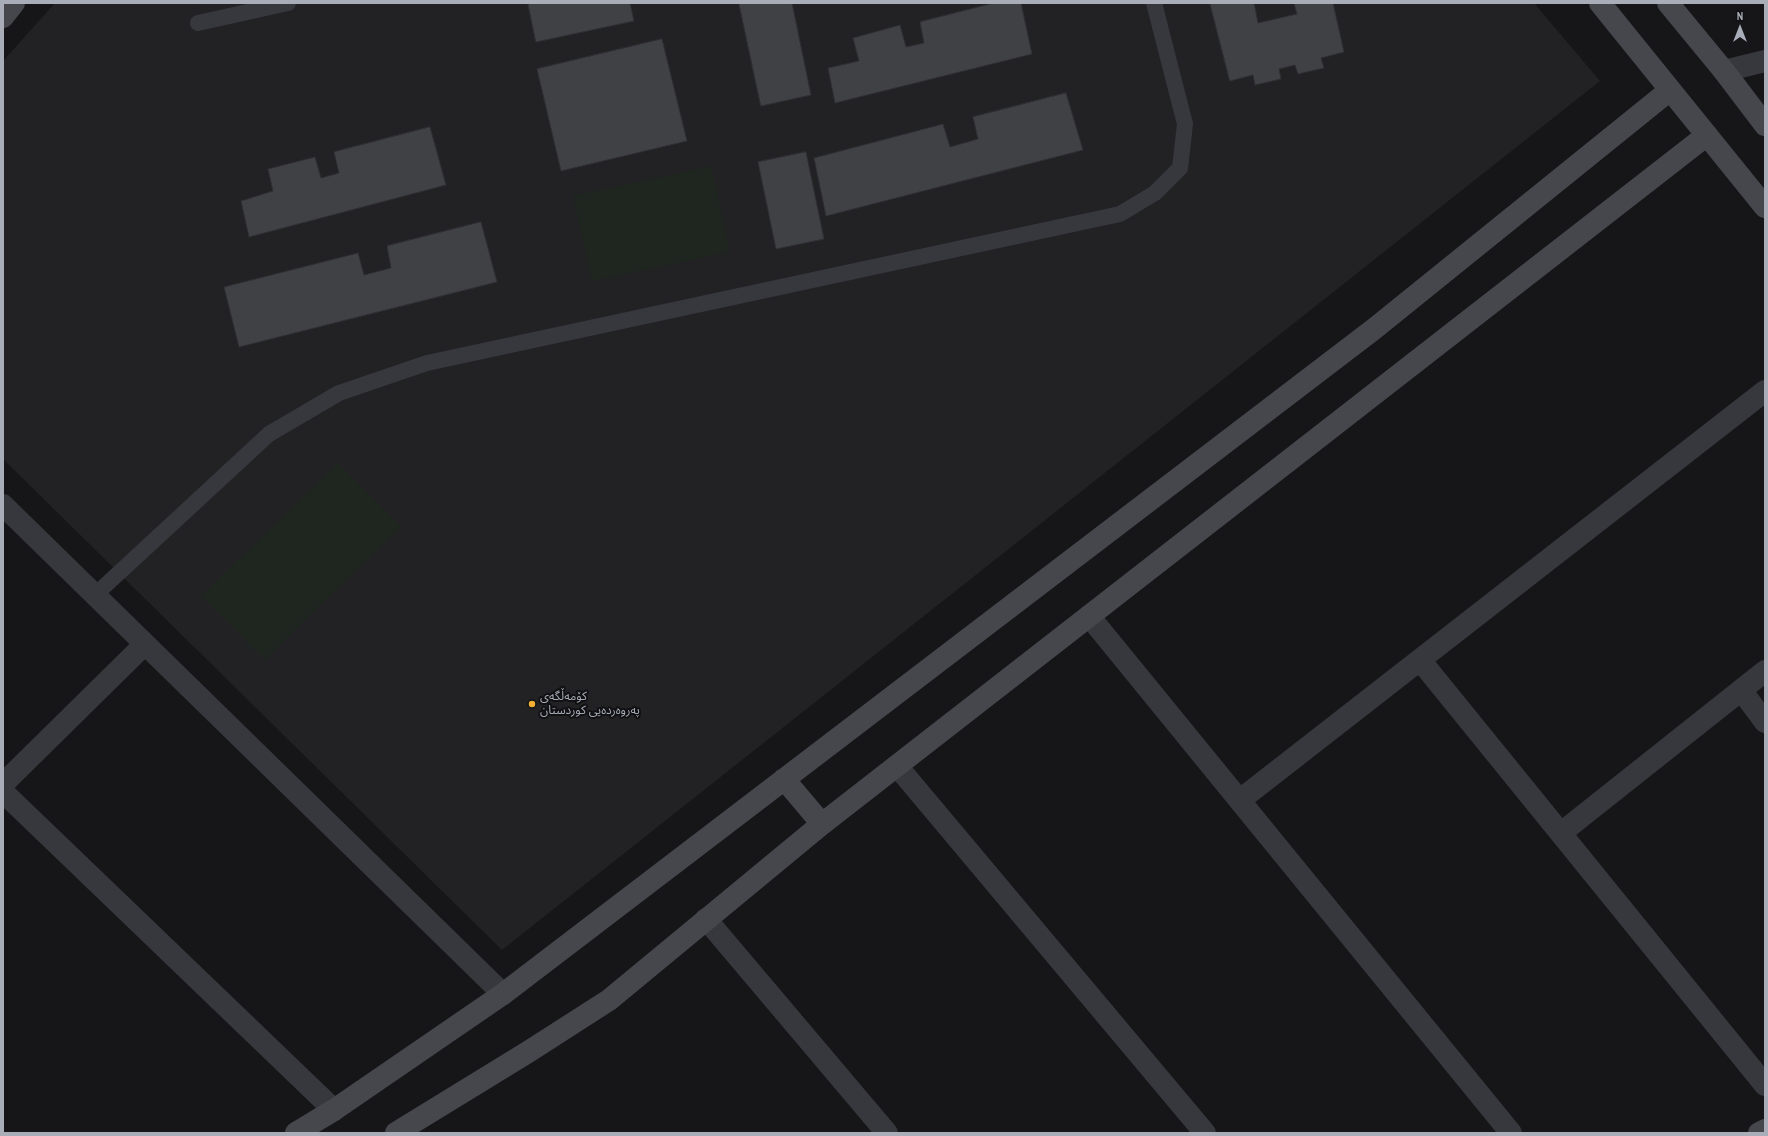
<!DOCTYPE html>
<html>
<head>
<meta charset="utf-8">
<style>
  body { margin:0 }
  #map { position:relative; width:1768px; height:1136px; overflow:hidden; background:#161618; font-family:"Archivo Narrow",sans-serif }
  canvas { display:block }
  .frame { position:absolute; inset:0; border:4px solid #a8adb8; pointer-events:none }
  .north { position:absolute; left:1720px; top:8px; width:40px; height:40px; -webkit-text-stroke:3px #111113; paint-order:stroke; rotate:0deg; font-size:11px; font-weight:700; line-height:16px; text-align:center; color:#a8adb8 }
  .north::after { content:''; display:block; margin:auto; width:14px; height:18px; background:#a8adb8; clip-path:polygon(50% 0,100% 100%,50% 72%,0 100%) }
</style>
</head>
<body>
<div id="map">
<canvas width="1768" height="1136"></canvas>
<div class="frame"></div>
<div class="north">N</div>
</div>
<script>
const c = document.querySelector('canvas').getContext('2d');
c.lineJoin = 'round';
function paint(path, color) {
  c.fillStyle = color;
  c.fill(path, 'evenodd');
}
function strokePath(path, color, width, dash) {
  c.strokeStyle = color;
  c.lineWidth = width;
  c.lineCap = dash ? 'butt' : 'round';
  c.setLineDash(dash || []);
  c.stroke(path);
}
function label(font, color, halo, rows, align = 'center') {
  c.font = font + ' "Archivo Narrow","Noto Sans Arabic",sans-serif';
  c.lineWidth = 4;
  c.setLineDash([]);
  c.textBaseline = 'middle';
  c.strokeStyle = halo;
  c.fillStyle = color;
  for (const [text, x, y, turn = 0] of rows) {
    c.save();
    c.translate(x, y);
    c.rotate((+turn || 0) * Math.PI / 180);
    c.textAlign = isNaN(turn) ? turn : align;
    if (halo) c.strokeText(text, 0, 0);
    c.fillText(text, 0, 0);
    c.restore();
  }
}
const built = new Path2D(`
  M55 3H1534L1600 81 502 950 3 459V61Z`);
const green = new Path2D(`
  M711 166 730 252 592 281 573 196Z
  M338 463 401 527 264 660 201 596Z`);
const building = new Path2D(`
  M528 3H630L634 21 536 42Z
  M739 3H792L811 95 761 106Z
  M994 3H1021L1032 54 835 103 828 68 859 61 853 38 900 25 906 47 924 43 920 22Z
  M1210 3H1254L1258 23 1297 14 1294 3H1333L1344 52 1321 58 1324 68 1298 74 1295 65 1279 69 1281 79 1255 85 1253 75 1230 81Z
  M662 39 687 141 561 171 537 69Z
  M1066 93 1083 150 826 216 814 158 943 124 950 147 978 139 973 117Z
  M430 127 446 185 249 237 241 201 273 191 268 169 315 157 321 178 339 173 334 152Z
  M806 152 824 239 776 249 758 162Z
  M481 222 497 282 239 347 224 287 358 253 364 275 391 268 387 246Z`);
const lane = new Path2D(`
  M198 23 288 3
  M95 595 269 434 339 393 427 363 1120 214 1155 193 1180 168 1185 124 1154 3`);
const street = new Path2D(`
  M1724 71 1765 61
  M3 505 503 994
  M1089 616 1511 1133
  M1420 660 1765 1085
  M1741 690 1765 722
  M897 766 1205 1133
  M3 784 145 644
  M3 792 334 1110
  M1240 800 1765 391
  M1561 833 1765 671
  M706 919 887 1133`);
const secondary = new Path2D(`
  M1600 3 1765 207
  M1668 3 1724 71 1765 125
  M3 17 14 3
  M784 779 822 824
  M296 1133 334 1110 503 994 1374 329 1670 90
  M396 1133 528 1052 609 1000 822 824 1707 135
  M1759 1133 1765 1130`);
const markers = [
  [532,704,4,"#f2b134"]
];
const poiNames = [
  ["كۆمەڵگەی",540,697],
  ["پەروەردەیی كوردستان",540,711]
];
paint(built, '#222225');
paint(green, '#1e261f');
paint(building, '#404145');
strokePath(building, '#303034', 1);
strokePath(lane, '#37383d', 16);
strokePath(street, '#37383d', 22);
strokePath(secondary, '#45474d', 22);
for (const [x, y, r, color] of markers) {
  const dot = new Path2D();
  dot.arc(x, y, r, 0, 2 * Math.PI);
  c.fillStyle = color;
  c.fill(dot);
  strokePath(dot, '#111113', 1.5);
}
label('12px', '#a8adb8', '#111113', poiNames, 'left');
</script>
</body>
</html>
